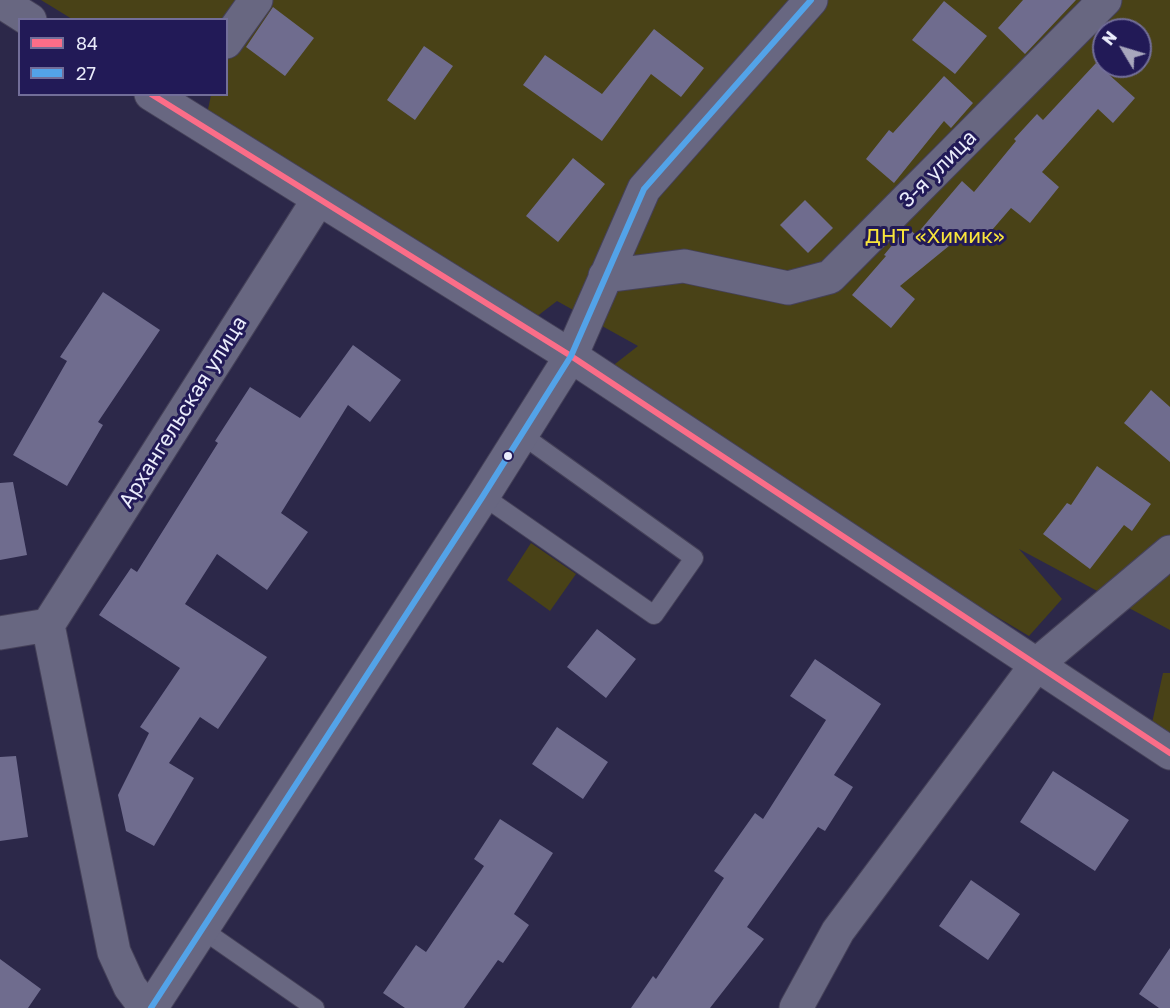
<!DOCTYPE html>
<meta charset="utf-8">
<style>
body{margin:0}
#map{position:relative;width:1170px;height:1008px;overflow:hidden;background:#2c2849;font-family:"Golos Text",sans-serif}
canvas{display:block}
.legend{position:absolute;left:18px;top:18px;width:210px;height:78px;box-sizing:border-box;background:#221a57;border:2px solid #726e99;margin:0;padding:8px 10px;list-style:none;font-size:18px;color:#eaecfb}
.legend li{display:flex;align-items:center;gap:12px;height:30px}
.legend b{width:30px;border:2px solid #726e99}
.north{position:absolute;left:1092px;top:18px;width:60px;height:60px;box-sizing:border-box;background:#221a57;border:2px solid #726e99;border-radius:50%;rotate:308deg;font-size:16px;font-weight:700;line-height:24px;text-align:center;color:#eaecfb}
.north::after{content:'';display:block;margin:auto;width:21px;height:27px;background:#a8a7bd;clip-path:polygon(50% 0,100% 100%,50% 72%,0 100%)}
</style>
<div id="map">
<canvas width="1170" height="1008"></canvas>
<ul class="legend">
<li><b style="height:8px;background:#fb6d88"></b>84</li>
<li><b style="height:8px;background:#53a3e8"></b>27</li>
</ul>
<div class="north">N</div>
</div>
<script>
const ctx = document.querySelector('canvas').getContext('2d');
ctx.lineJoin = 'round';
function fill(path, color) { ctx.fillStyle = color; ctx.fill(path, 'evenodd'); }
const poly = rows => new Path2D(rows.map(r => 'M' + r).join(''));
function strokePath(path, color, width, dash) { ctx.strokeStyle = color; ctx.lineWidth = width; ctx.lineCap = dash ? 'butt' : 'round'; ctx.setLineDash(dash || []); ctx.stroke(path); }
function label(font, color, halo, rows, align = 'center') {
  ctx.font = font + ' "Golos Text",sans-serif'; ctx.lineWidth = 6; ctx.setLineDash([]); ctx.textBaseline = 'middle'; ctx.strokeStyle = halo; ctx.fillStyle = color; for (const [text, x, y, turn = 0] of rows) {
    ctx.save(); ctx.translate(x, y); ctx.rotate((+turn || 0) * Math.PI / 180); ctx.textAlign = isNaN(turn) ? turn : align; if (halo) ctx.strokeText(text, 0, 0); ctx.fillText(text, 0, 0); ctx.restore();
  }
}
fill(poly([
 [41,0,1170,0,1170,630,1019,549,1062,599,1029,636,612,388,606,371,638,346,557,301,527,324,207,114,211,95,226,94,226,20,72,19],
 [1104,30,1140,30,1140,66,1104,66],
 [531,543,576,574,550,611,507,580],
 [1163,673,1170,673,1170,745,1150,732]
]), '#494217');
fill(poly([
 [1023,0,1076,0,1025,54,998,28],
 [944,1,987,36,955,74,912,40],
 [273,7,314,38,285,76,246,47],
 [654,29,704,68,681,97,651,74,602,141,523,85,545,55,602,94],
 [424,46,453,66,415,120,387,100],
 [1096,63,1135,98,1113,123,1098,109,1042,172,1059,187,1030,223,1011,208,980,244,966,232,900,286,915,299,891,328,852,295,886,256,884,255,907,227,916,235,962,181,974,192,1016,141,1014,139,1037,114,1043,120],
 [944,76,973,103,951,128,944,121,894,183,866,159,889,130,893,133],
 [573,158,605,184,558,242,526,216],
 [805,200,833,228,808,253,780,225],
 [103,292,160,330,98,422,103,425,67,486,13,455,67,361,60,357],
 [353,345,401,380,370,422,348,405,281,513,308,532,267,590,217,554,185,604,267,657,218,729,200,717,169,763,194,778,154,846,126,831,118,795,149,733,140,727,180,668,99,615,131,568,137,572,218,443,215,441,250,387,300,418],
 [1151,390,1170,407,1170,462,1124,423],
 [1097,466,1151,504,1132,531,1124,525,1090,569,1043,534,1067,503,1071,505],
 [13,482,27,555,0,560,0,483],
 [597,629,636,659,606,698,567,667],
 [815,659,881,704,834,775,853,787,825,831,818,827,747,927,764,939,710,1008,631,1008,653,976,656,979,724,878,714,871,755,813,763,819,826,720,790,696],
 [557,727,608,762,583,799,532,764],
 [16,756,28,837,0,841,0,757],
 [1053,771,1129,820,1095,871,1020,822],
 [500,819,553,853,514,914,529,925,503,963,498,960,464,1008,405,1008,383,993,416,945,426,952,484,866,474,859],
 [971,880,1020,914,988,960,939,926],
 [1170,948,1170,1008,1159,1008,1139,994],
 [0,959,41,989,28,1008,0,1008]
]), '#6f6c8e');
const service = poly([
 [483,496,654,615,694,558,522,435],
 [203,930,315,1008]
]);
const minor = poly([
 [0,1,30,20],
 [226,42,256,0],
 [151,94,571,356,1170,753],
 [605,276,684,266,788,288,830,277,1105,0],
 [48,625,114,952,130,987,146,1008],
 [0,633,48,625,318,200],
 [151,1008,483,496,571,356,644,189,811,0],
 [796,1008,838,931,1037,664,1170,552]
]);
strokePath(service, '#454159', 20);
strokePath(minor, '#454159', 35);
strokePath(service, '#686781', 18);
strokePath(minor, '#686781', 33);
strokePath(poly([
 [151,94,571,356,1170,753]
]), '#fb6d88', 6);
strokePath(poly([
 [151,1008,483,496,571,356,644,189,811,0]
]), '#53a3e8', 6);
for (const [x, y, r, color] of [
 [508,456,5,"#eaecfb"]
]) { const dot = new Path2D(); dot.arc(x, y, r, 0, 2 * Math.PI); ctx.fillStyle = color; ctx.fill(dot); strokePath(dot, '#221a57', 2); }
label('21px', '#eaecfb', '#221a57', [
 ["3-я улица",938,169,-45],
 ["Архангельская улица",183,412,-58]
]);
label('21px', '#f8e53c', '#221a57', [
 ["ДНТ «Химик»",935,236]
]);
</script>
